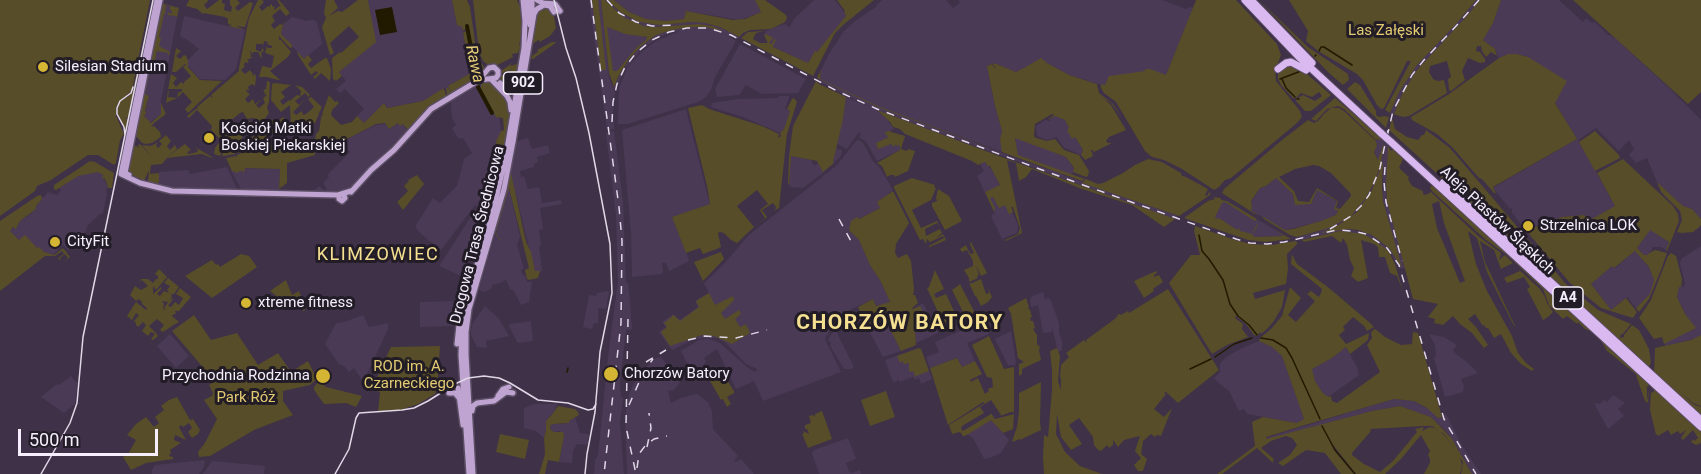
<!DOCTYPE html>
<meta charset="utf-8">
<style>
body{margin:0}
#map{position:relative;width:1701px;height:474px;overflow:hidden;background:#3f3148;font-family:Roboto,sans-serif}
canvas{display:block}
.scale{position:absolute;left:18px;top:429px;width:140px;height:27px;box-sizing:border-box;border:3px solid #f6eefd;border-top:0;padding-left:8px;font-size:18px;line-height:21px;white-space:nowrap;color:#f6eefd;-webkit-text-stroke:4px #221c26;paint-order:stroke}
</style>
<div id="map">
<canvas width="1701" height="474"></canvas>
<div class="scale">500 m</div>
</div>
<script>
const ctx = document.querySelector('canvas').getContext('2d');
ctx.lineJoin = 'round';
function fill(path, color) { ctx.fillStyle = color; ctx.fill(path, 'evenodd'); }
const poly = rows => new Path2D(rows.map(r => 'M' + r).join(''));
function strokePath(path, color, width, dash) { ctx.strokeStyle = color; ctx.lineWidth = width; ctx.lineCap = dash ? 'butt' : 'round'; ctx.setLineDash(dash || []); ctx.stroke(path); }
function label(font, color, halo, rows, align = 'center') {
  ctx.font = font + ' Roboto,sans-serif'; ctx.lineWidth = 6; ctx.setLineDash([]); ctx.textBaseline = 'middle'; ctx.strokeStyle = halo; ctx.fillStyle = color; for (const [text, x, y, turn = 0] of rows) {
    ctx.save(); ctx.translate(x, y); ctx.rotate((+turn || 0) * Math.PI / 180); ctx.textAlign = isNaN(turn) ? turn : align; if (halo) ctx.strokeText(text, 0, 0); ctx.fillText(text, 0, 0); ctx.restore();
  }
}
fill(poly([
 [368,0,452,0,457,25,462,27,471,73,448,86,455,97,480,82,482,92,499,117,501,131,496,141,503,150,490,207,485,213,475,205,441,250,421,234,415,227,433,198,440,203,457,186,464,159,472,153,464,139,458,138,452,128,456,125,452,118,451,101,454,98,448,88,442,89,423,101,387,108,385,103,364,123,357,116,364,109,345,89,340,93,336,89,346,81,339,72,375,42],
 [589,0,601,0,602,6,609,78,615,92,613,111,614,129,607,130],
 [605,0,608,0,620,12,630,18,659,25,693,22,705,23,720,27,739,37,738,39,728,36,736,41,715,77,711,90,706,97,698,102,628,124,618,124,619,88,628,66,644,50,656,41,680,31,668,33,658,38,642,49,624,70,616,90,614,87,622,70,640,46,656,35,677,28,699,26,719,29,712,26,698,24,655,27,644,26,623,17],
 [614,0,755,0,761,12,740,20,686,11,684,19,665,21,646,19,629,12],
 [814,0,835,0,847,16,817,52,815,52,808,63,807,63,773,47,768,43,764,35,766,31,784,24,790,27,794,19],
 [882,0,946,0,953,8,960,3,958,0,1162,0,1186,9,1190,7,1193,8,1166,75,1145,71,1105,86,1069,75,1047,63,1016,72,994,63,987,66,995,106,1002,131,1000,139,1003,152,887,110,1008,155,1008,158,876,110,885,117,894,129,889,132,905,136,900,150,877,161,866,142,859,137,861,134,859,132,847,149,837,144,837,149,842,150,841,156,824,172,803,188,790,187,789,182,791,156,811,160,814,166,818,163,815,159,843,119,846,97,869,107,816,80,817,78,820,79,821,70,829,54,844,31,855,21,877,6,876,5],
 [1476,0,1480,0,1466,17,1417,70,1403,92,1394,114,1390,113,1399,92,1417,65,1464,15],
 [1501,0,1559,0,1583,22,1586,18,1592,23,1595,22,1608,35,1610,35,1616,39,1668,87,1701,120,1701,219,1692,209,1683,206,1657,182,1647,158,1636,163,1629,155,1634,149,1629,140,1619,151,1596,128,1578,140,1615,206,1590,220,1584,215,1562,217,1532,228,1529,234,1512,213,1512,208,1510,209,1493,188,1577,139,1528,57,1517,54,1508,54,1499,58,1495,49,1483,40,1493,23],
 [163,4,179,8,161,101,159,102,161,102,161,114,150,123,144,116,146,114,145,109,148,107,146,106,149,96,145,95,150,68,153,68,157,51,154,50],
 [184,16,245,30,236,69,225,80,200,79,188,66,188,60,199,49,186,39,180,36],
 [292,17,306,21,312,20,316,21,318,26,322,44,304,59,281,34,283,25],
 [607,27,625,34,647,37,646,40,637,47,617,71,613,71,607,31],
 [740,44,806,79,798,93,762,94,746,85,739,95,717,97,715,89],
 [779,96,789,96,789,98,785,108,790,111,784,129,780,133,743,117,711,107,712,103,719,102,737,99,777,98],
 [686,109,710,205,672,217,689,260,687,262,669,271,666,263,662,263,663,272,661,274,632,277,631,233,622,130],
 [1055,116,1065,120,1069,128,1073,138,1075,137,1083,150,1081,155,1063,147,1057,137,1047,140,1037,136,1036,126,1045,120,1049,121],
 [399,123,403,124,408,131,396,146,391,148,350,190,344,192,312,193,319,186,325,191,327,189,323,183,329,177,327,175,350,152,342,144,347,139,376,125,385,124,389,129],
 [614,131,623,201,626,283,628,283,630,301,632,329,626,330,620,382,621,397,623,398,620,422,624,474,594,474,595,460,598,455,608,357,618,281,616,216,606,133],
 [1015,137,1066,157,1074,169,1072,175,1064,172,1063,175,1178,216,1173,220,1011,159,1010,156,1047,169,1048,166,1017,155],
 [1379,137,1388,146,1386,195,1405,268,1400,269,1391,254,1371,238,1333,233,1302,240,1297,237,1320,231,1358,208,1372,188,1381,163,1384,142,1379,161,1374,151,1377,146,1376,141],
 [1383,165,1383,201,1400,263,1389,248,1372,235,1348,229,1330,230,1351,217,1366,201,1372,190],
 [528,138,532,149,548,145,550,153,537,157,538,162,534,164,534,167,520,171,521,177,524,176,528,189,539,187,542,203,561,200,562,204,540,208,543,229,539,230,541,245,539,247,542,271,535,271,510,171,517,139,518,141],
 [859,140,863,143,873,161,880,168,893,190,878,202,880,208,858,219,849,230,859,240,870,265,881,282,890,302,876,306,873,299,837,316,825,339,841,372,763,401,754,381,736,389,717,349,704,358,706,361,702,368,704,372,696,377,688,370,691,367,687,363,681,351,699,340,709,339,720,343,747,367,755,372,757,369,746,364,725,342,717,338,694,339,672,350,659,332,666,327,662,322,673,314,680,320,698,307,695,301,709,293,704,283,723,265,749,235,837,165,856,141],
 [985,162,993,171,1018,225,1017,233,1002,239,991,216,995,213,977,176,984,171,980,164],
 [227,167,237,189,235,191,177,189,156,184,159,182,159,172,188,170,190,174],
 [233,168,280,169,279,192,241,189,231,171],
 [99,172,102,174,108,188,106,190,107,194,103,213,100,214,87,226,86,231,68,250,63,245,53,255,43,254,19,240,10,231,14,227,17,228,20,221,32,213,42,197,44,197,48,192,57,195,61,190,59,188,73,178,83,174],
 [1276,178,1293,194,1295,204,1311,204,1317,189,1337,202,1334,209,1338,211,1336,215,1321,221,1285,230,1250,210,1252,207,1251,202,1260,188,1266,186],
 [508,183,520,237,517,245,524,269,521,270,523,276,525,275,527,282,532,282,529,302,521,305,514,291,510,289,506,280,503,281,503,282,492,285,492,288,485,292,479,290,496,233,508,187],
 [1222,200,1274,229,1285,236,1255,237,1211,224],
 [472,215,483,223,478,234,480,238,480,241,477,247,478,248,459,275,439,266],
 [1650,229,1669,242,1666,250,1661,247,1652,247,1652,250,1649,252,1649,255,1644,255,1637,248],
 [1701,246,1701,335,1697,338,1665,346,1665,343,1670,340,1695,328,1685,314,1677,297,1679,286,1684,287,1685,283,1680,264,1681,259],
 [1635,251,1649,267,1654,280,1651,294,1636,308,1627,297,1611,310,1591,284,1612,266,1615,268],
 [608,291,609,292,606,309,598,308,598,323,594,323,592,329,583,327,589,295,596,296,597,293],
 [1043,292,1045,299,1049,298,1051,301,1059,323,1059,333,1062,341,1062,350,1058,352,1052,327,1052,332,1043,333,1038,305,1031,307,1030,300,1032,296],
 [453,301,460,306,454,326,420,327,420,302],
 [923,303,938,333,916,343,913,309],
 [485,306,499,319,509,336,486,341,487,348,477,347,471,335,471,330,473,323],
 [363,315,369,327,388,323,388,329,368,372,362,380,354,368,349,372,344,366,339,364,325,344,336,323,344,322],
 [891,315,894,324,889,326,901,351,883,357,866,325],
 [531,321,533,341,519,343,517,342,509,326,510,324],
 [983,321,989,334,967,343,975,361,962,367,957,358,930,368,926,357,939,352,935,342],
 [836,331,854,367,851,369,844,369,830,346,831,343,828,340,832,333],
 [1011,331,1016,363,1015,365,1008,365,995,339],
 [1429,334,1444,337,1457,345,1453,350,1455,353,1468,363,1478,373,1461,379,1464,386,1463,392,1445,397,1434,358,1436,356,1435,345],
 [169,335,171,335,189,356,176,368,157,346],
 [1259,341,1273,347,1282,356,1304,419,1297,423,1247,414,1244,409,1239,411,1229,391,1220,384,1214,378,1220,372,1220,364,1226,357,1242,348],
 [1346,347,1357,367,1359,375,1328,397,1322,392,1315,381,1311,369,1332,358],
 [919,348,921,349,932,379,921,384,919,378,915,380,913,377,899,382,898,378,897,381,893,382,885,360],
 [661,357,680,382,674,390,668,391,671,403,681,398,697,394,708,402,712,411,713,429,738,456,734,461,736,462,741,459,754,474,627,474,625,418,629,394,639,373,656,358],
 [71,376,76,382,78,382,75,404,64,413,41,397,57,384,59,385],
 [1613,395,1625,403,1618,409,1624,416,1608,429,1594,403,1600,404,1604,400,1607,402],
 [1394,399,1414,401,1442,417,1446,414,1462,446,1481,474,1472,474,1452,439,1444,429,1431,417,1400,406,1372,411,1266,440,1265,438],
 [534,404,558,404,553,413,546,420,546,430,544,438,536,431,524,428,524,408],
 [575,417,580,433,589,434,587,445,577,444,573,451,572,463,559,462,564,435,560,431,554,432,551,430,550,426,553,424,566,424],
 [991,419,1009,440,1001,453,992,457,984,459,973,438,967,434],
 [848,438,856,459,846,463,850,473,860,470,861,474,819,474,812,453,814,450],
 [205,460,204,467,199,474,152,474,152,470,155,465],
 [212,461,265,466,264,474,203,474]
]), '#4b3a56');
fill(poly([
 [0,0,150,0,132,90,122,100,129,96,133,90,153,0,128,117,125,119,128,119,125,130,117,113,119,102,116,108,116,116,124,134,120,140,116,163,114,165,98,155,88,155,51,180,37,186,35,191,0,216],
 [189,0,208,0,208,1,204,5,207,9,219,0,222,0,222,3,225,4,224,10,231,12,232,7,230,5,230,0,237,0,240,3,235,8,238,11,250,2,253,3,245,27,236,26,245,30,228,26,232,25,228,24,228,19,225,17,204,13,203,14,197,9,186,6],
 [258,0,262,0,264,2,259,7,262,11,268,6,270,7,270,5,272,4,272,6,275,7,274,8,275,10,279,6,281,7,277,0,279,0,290,13,286,16,280,9,272,16,275,21,271,25,274,29,280,24,282,25,288,20,283,25,281,34,293,46,290,48,279,36,279,40,281,40,291,52,288,57,270,71,280,80,278,80,267,77,259,77,262,66,271,68,272,66,274,56,265,53,267,46,268,48,272,48,272,46,267,44,268,42,264,41,263,46,262,44,256,44,256,50,261,52,262,49,260,48,264,49,263,52,261,53,262,56,261,58,258,52,253,52,253,55,250,50,251,56,250,57,253,57,247,60,249,62,247,63,245,62,244,65,245,66,241,70,245,74,250,70,253,74,252,76,255,74,256,77,255,86,252,84,248,87,249,91,246,89,247,92,250,94,245,99,248,103,253,99,255,104,262,99,256,105,259,108,265,103,263,98,267,95,264,94,265,93,263,90,266,89,267,81,270,82,269,101,267,108,269,113,264,120,267,124,272,119,275,123,283,117,290,126,270,135,260,121,254,118,247,119,243,112,240,113,233,119,231,119,235,124,230,128,233,132,239,128,242,132,244,130,242,127,248,122,252,121,241,134,242,135,242,144,245,144,253,136,254,129,258,122,261,125,268,137,237,153,236,152,235,154,224,156,222,156,223,154,221,153,220,156,214,154,215,148,221,140,211,130,212,126,197,110,189,118,187,116,196,109,198,109,197,107,210,96,213,98,211,95,239,71,239,68,249,18],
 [326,0,334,0,338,8,329,16,338,11,342,12,358,0,368,0,376,42,339,72,342,76,336,81,333,79,332,58,340,52,341,53,359,37,349,26,330,43,334,53,330,55,322,27,326,18,324,13],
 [452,0,467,0,470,7,477,55,485,69,478,78,467,27,463,31,462,27,457,25],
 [473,0,517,0,521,9,523,27,519,46,521,45,521,51,516,78,508,86,500,79,501,76,513,69,500,74,499,79,501,71,512,63,510,66,517,64,520,47,518,53,512,54,513,57,496,66,490,66,483,61,479,52],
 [592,0,598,0,606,70,601,70],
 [601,0,605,0,623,17,644,26,655,27,698,24,712,26,724,31,705,27,689,27,672,30,656,35,641,46,629,59,619,75,614,87,609,73],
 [607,27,625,34,647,37,646,40,637,47,617,71,613,71],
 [608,0,614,0,629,12,646,19,665,21,684,19,686,11,733,20,745,19,761,12,755,0,765,0,786,15,787,18,785,22,771,29,750,30,743,33,739,37,720,27,705,23,693,22,659,25,639,22,620,12],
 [837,0,874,0,843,25,835,33,813,76,741,38,748,32,764,31,756,33,753,39,760,43,768,43,764,35,766,34,773,38,769,43,772,44,774,39,776,40,773,46,773,47,808,63,815,51,817,52,846,16,844,12,845,11],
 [1196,0,1236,0,1277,44,1281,55,1275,71,1276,81,1300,111,1302,117,1297,123,1231,178,1225,180,1219,187,1214,190,1182,169,1164,160,1152,157,1145,151,1116,102,1104,93,1101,88,1101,84,1105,85,1109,76,1145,71,1145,69,1150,69,1166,75],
 [1259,0,1308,47,1348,74,1349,80,1343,85,1329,73],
 [1289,0,1476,0,1456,24,1417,65,1399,92,1390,113,1385,110,1411,61,1407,61,1384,108,1381,109,1377,105,1363,80,1357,74,1318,51,1306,41,1308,31],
 [1480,0,1501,0,1493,23,1483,40,1495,49,1497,56,1491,52,1486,57,1482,51,1481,46,1477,46,1476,51,1480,52,1485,59,1485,62,1480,63,1468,58,1462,71,1465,80,1451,91,1449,90,1448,79,1451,77,1447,61,1430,66,1429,72,1433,79,1438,81,1444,80,1447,93,1409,116,1404,117,1396,115,1394,114,1403,92,1417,70,1466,17],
 [1573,0,1701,0,1701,92,1688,104],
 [161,3,179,8,177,17,175,16,168,15,168,12,171,14,172,12,170,9,170,6,166,5,165,14,164,14,159,37,161,38,159,46,170,52,169,56,168,53,157,51,153,69,150,69,145,94,149,96,146,105,147,106,145,109,146,114,144,116,151,123,161,114,161,103,166,114,154,123,151,127,154,126,160,132,161,137,152,143,146,144,142,143,135,135,133,146,137,146,139,149,138,145,140,144,152,157,142,145,151,146,158,142,156,145,158,148,162,144,159,141,166,135,171,141,167,146,170,150,175,145,177,149,164,159,185,144,192,151,190,150,187,153,189,154,197,152,198,150,195,147,212,157,212,158,202,154,167,158,162,164,151,165,150,174,159,173,159,182,156,184,148,182,149,170,144,181,129,173,128,170],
 [545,6,553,11,556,28,550,36,538,43,540,41,538,40,533,44,531,58,533,55,538,52,537,50,552,42,557,42,533,59,530,58,530,55,535,14],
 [466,31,476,79,449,95,447,95,409,131,403,124,400,126,398,123,389,129,385,123,376,124,347,139,342,144,315,151,315,155,287,163,287,183,279,189,280,169,245,168,244,174,243,171,239,171,238,173,232,171,226,158,236,156,237,157,237,155,258,145,281,145,288,140,293,145,314,139,314,146,316,134,319,131,321,118,322,115,324,115,322,114,329,95,335,102,337,101,339,103,332,110,331,115,341,125,352,122,357,116,364,123,384,103,387,108,423,101,442,89,444,89,446,95,447,95,446,88,448,88,452,94,448,86,471,73,463,33],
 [176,48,181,51,176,56,180,59,184,55,186,56,188,60,188,67,200,80,222,81,188,113,185,109,192,102,183,92,177,98,166,103,168,91,169,91,168,97,177,98,178,93,182,91,182,89,168,89,171,74,177,78,173,83,176,87,181,82,184,84,184,82,191,76,183,67,186,65,185,64,176,72,172,72],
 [298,52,304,59,308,55,312,60,308,64,311,68,325,58,327,58,331,69,330,81,321,73,315,79,313,77,318,73,316,71,311,75,297,53],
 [1508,54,1517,54,1528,57,1567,81,1555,103,1577,139,1493,187,1496,193,1494,193,1482,179,1479,178,1452,147,1437,134,1412,120,1411,117,1449,94,1499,58],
 [1041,58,1047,63,1069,75,1097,84,1099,93,1113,104,1123,119,1111,103,1103,98,1111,105,1126,130,1109,137,1106,141,1108,143,1113,143,1113,144,1112,143,1094,152,1095,156,1093,150,1091,150,1093,156,1085,160,1086,161,1081,155,1083,150,1075,137,1072,139,1067,130,1069,128,1065,120,1055,116,1049,120,1049,119,1054,115,1052,114,1035,124,1034,136,1036,138,1047,141,1055,139,1064,150,1079,155,1089,171,1088,176,1086,177,1073,172,1074,168,1066,157,1015,138,1018,155,1085,179,1082,181,880,108,817,78,821,70,820,79,880,107,1002,152,1000,139,1002,131,995,106,987,66,992,64,996,70,994,66,997,67,993,65,994,63,1016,72,1024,68],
 [1286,64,1299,67,1331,95,1311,111,1305,111,1296,101,1296,99,1303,95,1315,101,1322,96,1319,92,1312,97,1301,93,1296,98,1293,98,1281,85,1278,79,1278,72],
 [487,79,504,93,511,109,504,150,502,152,497,150,496,141,501,131,504,130,503,118,496,117,481,89,481,82],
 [816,81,819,84,846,97,843,119,833,162,834,163,823,172,817,161,791,156,789,185,788,183,789,156,793,126],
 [1355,82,1360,85,1376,111,1376,115,1379,117,1384,116,1389,117,1386,128,1347,89],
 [274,83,291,85,281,92,285,97,280,101,283,105,289,100,291,101,291,100,297,95,300,96,301,91,295,85,302,87,310,95,307,98,308,96,305,93,295,101,299,105,306,99,293,112,296,115,302,111,303,115,306,114,314,107,308,99,311,97,322,107,319,113,318,111,319,114,315,123,309,126,301,127,291,126,290,105,281,112,271,100,272,84],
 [794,98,797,102,787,134,779,208,772,212,775,210,776,207,773,203,762,210,767,217,757,225,765,218,760,210,768,204,757,190,737,206,754,227,737,243,731,240,724,233,720,232,718,233,721,247,719,248,703,254,700,248,686,253,672,217,710,204,707,186,688,108,702,105,709,109,762,126,779,134,778,138,781,136,780,133,784,129,790,111,787,109,792,99],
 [1335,98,1371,129,1381,138,1381,140,1378,139,1376,140,1344,109,1338,106,1327,109,1316,121,1311,119],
 [1331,108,1339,108,1344,111,1376,141,1377,146,1374,152,1378,160,1384,142,1381,163,1374,183,1365,199,1351,216,1329,228,1297,237,1290,235,1264,219,1262,216,1285,230,1293,229,1321,221,1336,215,1338,211,1334,209,1337,201,1317,190,1311,204,1295,205,1293,194,1276,178,1266,186,1260,188,1251,201,1252,207,1251,210,1258,215,1255,214,1222,193,1224,189,1282,140,1308,120,1314,123,1318,121,1324,114],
 [1313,165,1319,166,1331,173,1351,194,1351,196,1340,209,1336,208,1338,201,1317,188,1309,202,1298,201,1294,191,1279,177,1295,169],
 [877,110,1007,159,1175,219,1164,227,1132,205,1082,189,1032,169,1026,177,1019,181,1016,163,1007,160,1022,233,1006,241,1005,240,1018,234,1020,228,1013,207,1011,207,1013,212,1009,214,1005,205,999,208,993,197,990,198,995,208,994,212,985,192,1000,185,990,166,988,166,985,162,978,165,972,161,905,134,900,129,893,127,890,122],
 [1392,118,1395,129,1407,137,1418,140,1422,135,1424,135,1426,130,1450,148,1566,284,1598,310,1631,324,1623,334,1621,334,1620,338,1624,337,1624,335,1632,325,1639,330,1649,349,1651,363,1649,367,1389,130],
 [888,131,905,136,901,149,907,151,908,149,915,151,908,171,895,177,894,175,890,175,887,177,882,166,877,163,900,150,900,147,899,145,897,146,896,144,894,147,891,144,878,149,876,143,887,138,888,139,887,135,884,133],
 [1595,131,1619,155,1620,158,1595,171,1579,142],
 [1388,146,1391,151,1393,149,1403,159,1399,168,1409,177,1408,179,1412,186,1423,191,1423,194,1426,195,1431,192,1478,236,1501,253,1499,260,1505,255,1513,263,1501,269,1494,250,1480,241,1485,262,1515,326,1514,326,1487,272,1477,238,1468,231,1476,264,1487,291,1512,336,1518,353,1526,363,1534,369,1532,371,1521,364,1511,353,1501,334,1494,338,1488,328,1486,328,1484,325,1483,326,1475,314,1468,319,1476,327,1488,345,1484,348,1472,333,1460,324,1453,316,1443,325,1434,323,1435,319,1428,317,1438,304,1413,299,1387,201,1386,184],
 [1439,201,1444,223,1465,281,1460,283,1437,228,1432,204],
 [1148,159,1162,162,1181,173,1182,176,1186,177,1208,189,1205,195,1207,196,1210,191,1210,195,1179,216,1082,183,1086,179,1098,184,1103,183,1123,173,1135,165],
 [1623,159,1673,206,1678,214,1679,221,1667,251,1666,250,1669,242,1650,230,1637,248,1644,255,1648,255,1649,253,1655,250,1667,253,1661,270,1649,299,1639,312,1636,308,1650,294,1654,280,1649,267,1635,251,1614,268,1612,266,1591,284,1611,310,1626,298,1637,312,1633,318,1601,308,1570,283,1529,234,1532,228,1562,217,1584,215,1590,220,1615,206,1597,173],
 [90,161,95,162,114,173,112,188,108,188,106,181,104,178,102,179,103,175,98,172,78,176,56,190,54,189,54,185],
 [1383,162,1382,187,1383,201,1402,268,1389,248,1372,235,1358,230,1348,229,1321,233,1337,226,1357,212,1372,190],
 [511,173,526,242,531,252,535,271,540,271,538,278,529,280,527,279,525,270,529,268,509,188,496,232,498,237,502,240,499,239,495,233],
 [417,175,424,184,403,210,397,202,408,191,404,186,409,181,408,180],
 [912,178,935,185,934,187,936,188,931,200,912,210,921,228,937,221,940,227,937,223,925,229,926,236,940,229,942,233,936,238,943,234,946,240,930,247,930,249,929,246,944,238,943,236,930,242,927,239,926,244,923,239,920,240,894,188,894,186],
 [1657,182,1683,206,1692,209,1701,219,1701,225,1698,228,1693,232,1682,233,1677,232,1682,220,1680,211,1661,192],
 [1432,185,1649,382,1648,387,1646,386,1647,388,1647,401,1649,389,1648,403,1645,401,1636,375,1637,375,1607,351,1600,339,1590,331,1585,329,1578,322,1577,324,1567,316,1563,319,1549,305,1543,289,1507,255,1486,240,1432,191,1430,188],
 [938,189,949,196,962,221,945,230,932,206,932,203,937,201,936,198],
 [893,191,909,223,896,244,895,253,898,258,907,254,911,261,914,289,913,295,915,295,918,303,912,308,913,309,920,306,925,317,919,320,914,312,916,345,901,351,888,325,893,323,891,315,866,325,858,307,873,299,876,306,890,302,881,282,870,265,859,240,849,230,851,221,857,217,859,219,880,208,877,202],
 [41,195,42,199,36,206,36,209,20,221,16,229,13,227,10,231,19,240,25,235,37,248,39,247,44,252,54,255,63,248,70,257,63,263,68,258,65,254,60,258,61,261,58,258,64,254,62,251,55,256,61,264,55,256,45,256,0,291,0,221,37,196],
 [1213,197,1221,198,1221,200,1227,201,1257,219,1255,221,1225,202,1222,203,1215,217,1216,219,1218,218,1222,220,1237,230,1239,228,1240,231,1252,234,1257,224,1258,225,1252,235,1255,237,1284,236,1274,229,1291,239,1266,242,1248,240,1184,218,1208,201,1215,199],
 [1195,226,1235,240,1251,244,1272,245,1295,241,1298,243,1287,254,1288,269,1286,284,1253,293,1255,299,1285,290,1282,307,1274,321,1267,329,1261,334,1260,332,1257,336,1254,335,1246,324,1236,316,1235,318,1243,324,1242,329,1248,337,1227,345,1212,354,1169,283,1191,255,1200,255,1194,231],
 [1340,231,1363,234,1371,238,1385,248,1389,252,1395,264,1403,292,1397,276,1390,273,1385,257,1379,257,1378,247,1374,244,1361,240,1368,278,1358,282,1351,276,1354,268,1350,260,1347,245,1343,238,1341,243,1332,236,1304,242,1302,240],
 [971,242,987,273,981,276,976,266,979,275,977,276,978,278,969,282,970,284,981,279,986,294,989,293,988,288,992,297,988,302,981,306,976,296,975,296,969,283,969,278,964,270,973,266,973,261,967,250,962,252,960,249,966,245,969,252,971,254,974,253,970,244],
 [721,252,724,259,703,281,694,262],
 [1671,253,1676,256,1682,279,1681,287,1679,287,1677,297,1685,314,1696,328,1664,344,1662,337,1654,339,1639,318,1651,300,1668,256],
 [241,254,249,256,257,267,212,298,185,276,212,260,216,265,218,264,220,267],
 [1292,254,1297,264,1329,288,1369,322,1374,327,1367,331,1364,326,1353,317,1343,327,1345,330,1339,335,1346,344,1369,333,1368,340,1350,354,1346,347,1332,358,1312,369,1315,381,1322,392,1328,397,1331,396,1332,401,1337,403,1380,372,1367,345,1372,338,1371,333,1373,330,1375,329,1385,337,1401,345,1412,344,1413,332,1418,333,1442,417,1438,418,1427,408,1414,401,1394,399,1305,425,1266,437,1266,439,1372,411,1400,406,1431,417,1441,427,1452,439,1472,474,1461,474,1463,462,1460,458,1462,465,1460,474,1424,474,1430,463,1430,459,1428,455,1430,451,1421,435,1401,459,1385,474,1356,474,1330,441,1334,450,1354,474,1341,474,1325,453,1306,450,1283,466,1278,463,1290,455,1297,445,1292,438,1286,436,1271,441,1261,448,1274,459,1273,461,1273,463,1257,448,1222,474,1217,474,1255,446,1252,422,1263,417,1297,423,1304,419,1282,356,1272,347,1259,341,1260,338,1271,329,1282,316,1290,287,1301,298,1288,315,1296,322,1315,301,1307,294,1311,291,1319,297,1321,293,1322,289,1291,264],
 [1424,426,1432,426,1445,435,1457,453,1446,437,1437,429,1430,427,1422,431,1424,427,1415,429,1417,432,1412,438,1393,461,1380,472,1364,464,1352,455,1352,453,1371,431,1370,429],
 [1516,267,1540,289,1545,297,1547,303,1553,312,1548,317,1543,320,1527,289,1530,287,1524,277,1507,283,1504,278,1520,271],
 [159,269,167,277,157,289,155,289,154,286,153,288,153,294,161,287,162,288,157,294,160,296,164,291,169,293,167,290,170,286,164,283,168,278,179,287,174,294,171,294,172,296,168,302,162,301,164,304,163,309,166,310,164,308,171,298,173,299,168,306,171,307,175,302,179,305,183,298,176,294,180,288,191,297,179,311,175,311,176,314,174,314,172,316,179,322,172,326,163,332,160,330,164,325,157,319,149,326,156,333,158,336,153,340,151,339,155,334,151,332,148,336,142,331,146,325,143,322,138,327,136,325,136,323,134,321,139,315,136,313,132,320,127,316,136,302,146,310,147,308,142,304,142,302,139,299,136,301,130,295,135,286,141,290,148,286,142,280,140,283,141,279,148,279,153,283,156,279,158,279,158,276,155,274],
 [935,270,944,289,934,294,936,298,946,294,954,311,957,315,952,319,949,313,944,316,947,322,939,324,942,321,927,288,929,287],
 [1156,271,1157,273,1154,275,1154,277,1159,275,1163,282,1153,289,1154,291,1144,298,1134,281],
 [286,280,292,295,299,291,302,299,304,301,307,301,304,312,297,300,296,302,280,299,270,291],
 [960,284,976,315,967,320,952,290],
 [1168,289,1219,370,1178,403,1166,392,1164,393,1166,394,1154,409,1164,417,1172,408,1161,436,1157,435,1155,437,1151,434,1143,441,1141,454,1147,459,1143,471,1138,471,1134,465,1141,458,1135,451,1140,436,1124,440,1118,447,1113,440,1113,445,1109,448,1107,445,1101,451,1098,450,1094,445,1093,437,1079,418,1069,425,1082,444,1071,450,1061,437,1057,414,1056,434,1065,452,1080,466,1102,474,1044,474,1043,458,1044,435,1048,437,1052,390,1052,370,1050,351,1057,348,1060,356,1058,381,1061,390,1061,380,1060,377,1061,365,1069,357,1066,353,1084,340,1087,343,1086,340,1116,318,1116,317,1118,317,1117,315,1120,314,1121,315,1128,311,1129,313],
 [709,293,715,305,733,296,734,300,721,313,725,319,739,310,741,314,735,319,740,327,746,324,750,333,732,344,714,336,702,335,670,346,661,332,667,327,664,323,674,315,680,321,699,307,696,301],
 [1026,298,1029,307,1028,308,1030,310,1032,317,1030,318,1031,321,1033,321,1035,328,1033,329,1037,335,1037,344,1040,347,1039,350,1041,360,1022,369,1022,374,1019,376,1019,364,1024,362,1018,358,1011,314,1008,308],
 [194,315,211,340,237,333,258,365,278,353,291,372,308,361,317,379,310,385,283,391,283,401,293,415,254,430,210,456,199,457,198,452,205,443,217,419,204,400,212,396,213,393,209,385,212,383,206,371,172,331],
 [1701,335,1701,406,1693,403,1679,391,1693,404,1701,407,1701,416,1654,373,1655,348,1691,340],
 [989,336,1004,369,1014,367,1014,412,1011,412,1000,416,1001,415,991,400,980,407,984,413,962,426,961,429,963,431,991,414,991,413,995,419,1014,414,1013,429,1003,433,991,420,965,436,963,436,960,432,952,434,949,425,985,403,983,402,948,425,930,368,957,358,962,367,975,361,982,374,970,380,971,382,978,378,985,394,989,391,988,389,993,387,992,378,987,377,972,345],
 [440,346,437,390,435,394,418,404,400,410,378,411,380,392,373,390,380,370,391,347],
 [919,348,921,349,929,371,913,377,915,375,913,371,910,372,909,371,909,363,904,364,902,361,900,363,897,356],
 [720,376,725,377,734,391,734,393,727,397,731,404,727,407,723,399,721,400,710,381],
 [319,381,326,387,362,396,356,407,346,403,324,404,314,390,314,387],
 [1041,382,1040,421,1041,430,1022,439,1022,440,1020,439,1012,442,1017,427,1019,411,1019,393],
 [1653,386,1701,429,1701,443,1696,445,1691,442,1693,439,1694,441,1698,438,1693,430,1683,440,1681,438,1686,430,1680,434,1678,431,1671,435,1668,430,1658,436,1657,434,1656,435,1650,410,1651,392,1652,393,1654,391],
 [886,391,895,417,870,426,861,400],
 [177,397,190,420,193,419,200,430,198,434,192,438,188,432,192,428,189,423,183,427,181,425,179,427,186,440,175,435,174,440,181,443,170,450,171,452,169,456,173,457,173,459,146,463,131,470,123,457,128,454,136,440,127,435,136,424,146,417,154,427,159,423,155,417,164,410,161,406,169,400],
 [558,406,575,409,578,412,579,415,569,421,569,423,553,424,550,426,551,430,554,432,563,432,564,436,559,462,548,460,545,474,539,474,545,454,544,438,546,430,546,421,553,413],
 [822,411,832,439,808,448,802,434,804,434,803,431,809,434,807,429,805,429,805,425,811,423,809,416,813,415,815,417,815,414],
 [500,434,529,440,525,459,496,452]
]), '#574d28');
fill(poly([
 [392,7,397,32,380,35,375,10]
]), '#221a00');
strokePath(poly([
 [1319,51,1321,47,1324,47,1352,65],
 [1315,56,1316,55],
 [1280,79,1301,71],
 [1282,79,1286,88,1295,97],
 [478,89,478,87],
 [1297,99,1299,99],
 [1199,235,1202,251,1209,259,1223,280,1230,304,1238,316,1249,325,1257,335],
 [1261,338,1273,340,1286,348,1292,358,1320,419],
 [1215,357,1234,344,1252,338],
 [1190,369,1211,359],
 [567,372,568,368],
 [1322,426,1335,450,1355,474]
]), '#221a00', 1.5);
strokePath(poly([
 [467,26,478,87,492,113]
]), '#221a00', 4);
const major = poly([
 [157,0,121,174,140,183,172,191,338,195,351,191],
 [527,0,530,25],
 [537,0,543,3,555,4,560,11],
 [532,15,532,0],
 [491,79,507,96,510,102,511,110],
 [500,83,504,86,510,86,515,83,517,77],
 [129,175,125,173,160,0],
 [351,192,371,170,394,150,431,109,479,80,496,78,498,75,498,71,494,67,489,68,479,80],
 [339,195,339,199,342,201,345,198,344,195],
 [457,344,459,325],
 [458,388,463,425],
 [449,393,455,393,459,398],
 [498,396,503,389,509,387],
 [472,411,473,406,477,403,494,401,506,392,513,393],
 [469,474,461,355,462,327,467,298,493,212,506,155,524,48,525,21,523,0],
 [473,474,466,355,466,332,469,309,504,189,513,142,534,14,537,9,544,5,550,6,554,12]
]);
const highway = poly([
 [1245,0,1300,58,1382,134],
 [1251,0,1312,63],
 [1278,69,1286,63,1291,62,1306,70],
 [1391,142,1701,427],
 [1443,183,1701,420]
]);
strokePath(major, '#5c4f65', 8);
strokePath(highway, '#5c4f65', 9);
strokePath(major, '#bfa4d2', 5);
strokePath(highway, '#d9b9f0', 7);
strokePath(poly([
 [554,0,566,48,576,78,589,133,610,244,612,293,600,352,595,412,587,454,585,474],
 [125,135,124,127,117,114,117,108,120,101,131,93,133,87],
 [41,474,70,423,77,403,83,337,153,0],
 [335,474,349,449,356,418,359,413,402,410,414,408,428,401,455,384,468,378,484,376,499,378,510,383,538,400,568,403,588,410,593,409,596,404]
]), '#e0d7e7', 1.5);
strokePath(poly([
 [591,0,619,207,622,241,621,323,604,474],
 [607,0,619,13,636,22,652,26,676,25],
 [612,122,613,102,617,84,625,67,636,53,652,40,669,32,687,28,708,28,731,35,837,91,877,109,1083,185,1236,239,1250,243,1267,244,1284,242,1337,230,1352,231,1366,234,1387,248,1399,265,1444,419,1476,474],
 [1387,137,1393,111,1412,75,1424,60,1458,24,1479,0],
 [1385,167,1384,182,1386,202,1402,261],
 [839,219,852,243],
 [1330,229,1351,216,1361,206,1369,195,1380,168,1388,130],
 [628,319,626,427,636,474],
 [688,340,705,336,736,338,767,330],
 [646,362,666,350],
 [629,405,644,371,653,359],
 [647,447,651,428,649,413],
 [637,468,639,454,645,446,654,439,667,436]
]), '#e0d7e7', 1.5, [8, 8]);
const highwayBridge = poly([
 [1382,134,1391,142]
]);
strokePath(highwayBridge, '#5c4f65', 9, []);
strokePath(highwayBridge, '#d9b9f0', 7);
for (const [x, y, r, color] of [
 [43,67,6,"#d5b534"],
 [209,138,6,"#d5b534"],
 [1528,226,6,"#d5b534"],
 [55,242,6,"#d5b534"],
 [246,303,6,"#d5b534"],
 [611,374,8,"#d5b534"],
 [323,376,8,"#d5b534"]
]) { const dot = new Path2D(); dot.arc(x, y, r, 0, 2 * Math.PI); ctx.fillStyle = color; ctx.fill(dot); strokePath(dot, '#221c26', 2); }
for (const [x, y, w] of [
 [523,83,39],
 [1568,298,30]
]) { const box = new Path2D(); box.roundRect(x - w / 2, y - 11, w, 22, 4.5); ctx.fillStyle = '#221c26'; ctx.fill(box); strokePath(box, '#f6eefd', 1.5); }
label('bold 14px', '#f6eefd', null, [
 ["902",523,83],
 ["A4",1568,298]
]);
label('15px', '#e3cb72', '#221c26', [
 ["Las Załęski",1386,31],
 ["ROD im. A.",409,367],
 ["Czarneckiego",409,384],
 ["Park Róż",246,398]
]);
label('15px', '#f6eefd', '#221c26', [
 ["Silesian Stadium",55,67],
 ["Kościół Matki",221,129],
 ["Boskiej Piekarskiej",221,146],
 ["Strzelnica LOK",1540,226],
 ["CityFit",67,242],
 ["xtreme fitness",258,303],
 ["Chorzów Batory",624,374],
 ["Przychodnia Rodzinna",310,376,"right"]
], 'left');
label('15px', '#f6eefd', '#221c26', [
 ["Aleja Piastów Śląskich",1497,221,43],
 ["Drogowa Trasa Średnicowa",478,235,-76]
]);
label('italic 16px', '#ead179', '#221c26', [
 ["Rawa",474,64,78]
]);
ctx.letterSpacing = '1.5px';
label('18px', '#f5e092', '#221c26', [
 ["KLIMZOWIEC",378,255]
]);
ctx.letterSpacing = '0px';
ctx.letterSpacing = '1.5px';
label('bold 21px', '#f5e092', '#221c26', [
 ["CHORZÓW BATORY",900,324]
]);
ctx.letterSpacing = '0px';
</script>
